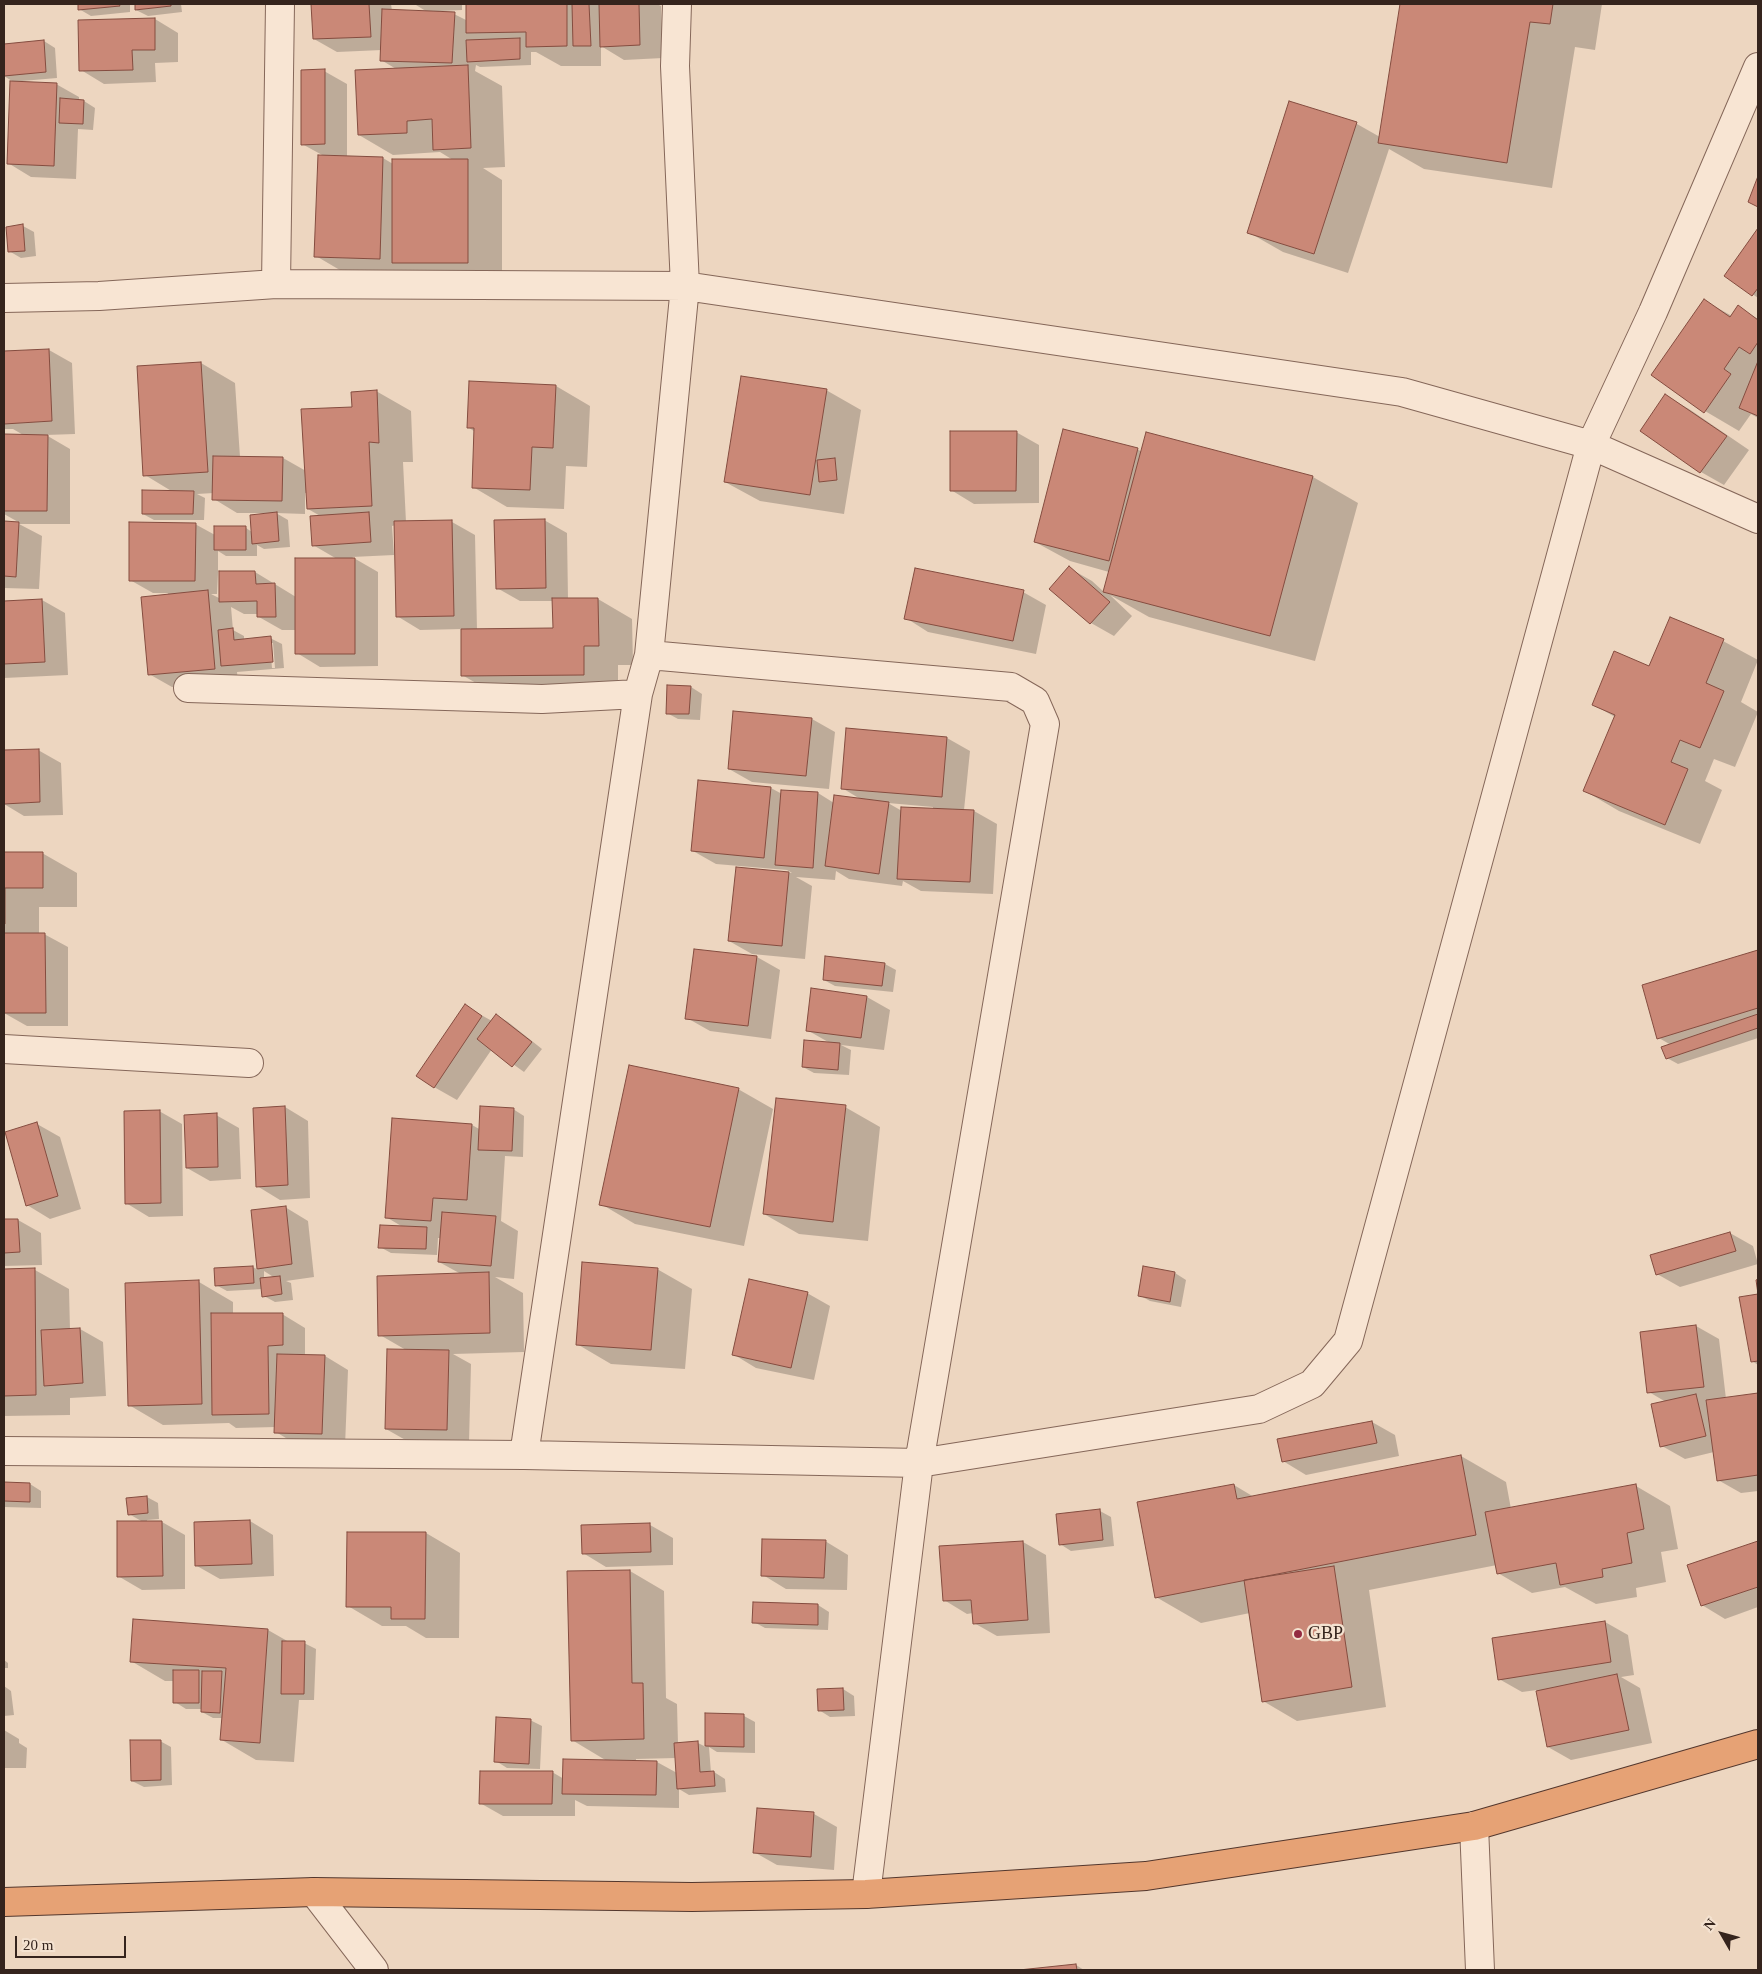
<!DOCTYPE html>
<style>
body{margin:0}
#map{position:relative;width:1762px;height:1974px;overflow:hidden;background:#edd6c0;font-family:Georgia,serif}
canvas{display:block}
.frame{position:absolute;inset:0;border:5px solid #35241d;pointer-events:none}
.north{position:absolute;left:1697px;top:1909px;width:50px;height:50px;-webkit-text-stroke:4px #f4e2d0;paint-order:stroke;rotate:308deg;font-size:14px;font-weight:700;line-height:20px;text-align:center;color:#35241d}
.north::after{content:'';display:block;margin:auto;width:18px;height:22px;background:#35241d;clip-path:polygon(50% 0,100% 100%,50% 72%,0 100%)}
.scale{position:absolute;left:15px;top:1936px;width:111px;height:22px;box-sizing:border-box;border:2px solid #35241d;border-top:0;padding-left:6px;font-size:15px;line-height:18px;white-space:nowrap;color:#35241d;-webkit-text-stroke:4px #f4e2d0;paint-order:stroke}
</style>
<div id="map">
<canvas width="1762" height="1974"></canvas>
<div class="frame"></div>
<div class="north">N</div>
<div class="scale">20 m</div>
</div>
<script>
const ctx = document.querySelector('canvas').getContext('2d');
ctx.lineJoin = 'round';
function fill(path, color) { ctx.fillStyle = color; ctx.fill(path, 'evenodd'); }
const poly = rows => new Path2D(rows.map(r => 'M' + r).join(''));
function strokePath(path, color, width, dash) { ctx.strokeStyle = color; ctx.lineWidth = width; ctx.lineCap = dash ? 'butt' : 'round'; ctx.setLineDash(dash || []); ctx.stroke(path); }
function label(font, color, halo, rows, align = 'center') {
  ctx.font = font + ' Georgia,serif'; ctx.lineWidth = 4.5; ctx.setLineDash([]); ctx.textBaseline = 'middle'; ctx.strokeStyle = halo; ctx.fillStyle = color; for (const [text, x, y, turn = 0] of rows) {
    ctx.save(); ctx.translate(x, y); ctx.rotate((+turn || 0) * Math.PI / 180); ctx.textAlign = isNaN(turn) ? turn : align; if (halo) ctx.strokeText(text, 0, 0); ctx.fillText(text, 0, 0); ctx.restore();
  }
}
fill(poly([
 [79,4,130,4,130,12,91,16,79,9],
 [136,4,181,4,182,12,148,16,136,10],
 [312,4,391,4,392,11,429,13,416,5,403,4,462,4,462,10,439,11,439,13,454,14,468,21,467,4,657,4,661,6,663,58,624,60,601,46,601,66,561,66,536,52,531,52,531,65,480,67,476,65,475,71,502,86,505,167,483,168,502,180,502,282,350,276,316,256,324,156,302,144,324,71,347,84,347,157,383,158,393,164,453,160,440,152,393,155,359,135,398,70,381,60,382,50,337,52,314,39],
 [1401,4,1602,4,1595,50,1575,47,1552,188,1424,169,1389,149,1348,273,1283,252,1248,232,1290,103,1357,124,1380,137],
 [155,19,178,33,178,62,155,63,156,82,104,84,81,70],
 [44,41,55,48,57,78,22,81,22,83,56,84,79,97,79,101,84,101,95,108,93,130,78,129,76,179,31,177,8,163,12,81,4,76,4,45],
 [23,226,34,232,36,256,21,258,9,251],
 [1758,231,1758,298,1726,275],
 [1705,301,1732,316,1738,307,1758,319,1758,418,1751,414,1739,431,1705,411],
 [49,350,72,363,75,434,46,435,70,449,70,524,19,524,42,536,39,589,4,588,4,522,20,523,4,514,4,435,25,436,13,429,4,429,4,352],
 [201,363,235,383,240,457,283,458,306,471,354,408,376,391,411,411,413,462,403,462,406,522,452,522,475,535,477,630,554,629,554,601,520,601,497,588,544,520,567,533,568,599,598,599,632,619,633,665,618,665,618,694,497,695,462,675,462,629,420,630,397,616,396,525,392,526,394,555,352,557,378,572,378,666,320,667,297,653,297,630,282,630,259,617,259,614,244,614,231,607,233,630,244,636,244,640,270,638,282,644,284,668,237,672,238,681,172,687,149,674,168,593,153,593,130,580,195,524,215,535,246,528,252,532,266,515,266,513,237,513,214,499,214,493,197,494,205,498,204,520,154,520,143,514,173,492,145,475],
 [305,493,307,493,308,509,322,517,313,545,337,559,296,597,255,572,218,573,218,551,226,556,257,556,257,545,264,549,290,547,288,520,276,513,305,514],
 [218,573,220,573,221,599,211,594,217,594],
 [270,643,273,643,275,668,272,668],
 [556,386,590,406,587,467,566,466,564,509,507,507,473,487,475,432,468,427],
 [826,390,861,410,844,514,760,501,725,482],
 [1666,396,1689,409,1749,450,1724,485,1701,472,1642,430],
 [1016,432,1039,445,1039,503,974,504,951,490],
 [1147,434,1313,477,1358,503,1315,661,1149,617,1110,595,1132,616,1114,636,1091,623,1069,568,1092,581,1104,592,1109,572,1070,561,1035,542,1137,449,1142,452],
 [1023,592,1046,605,1036,654,928,632,906,618],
 [42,600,65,613,68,675,4,678,4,602],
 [1670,619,1723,641,1758,660,1741,702,1758,712,1735,767,1714,759,1705,781,1722,790,1700,844,1619,811,1585,791,1615,717,1594,705,1650,667],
 [691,687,702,694,700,720,678,719,667,713],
 [812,719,835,732,829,789,752,782,729,769],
 [847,730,947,738,970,751,964,810,974,811,997,824,993,894,921,891,903,881,902,886,849,879,836,871,835,880,796,877,812,886,805,959,752,954,729,941,737,868,792,873,787,870,716,864,693,851,771,788,782,794,782,791,818,793,834,803,862,800,842,788],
 [888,803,933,807,933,809,902,811],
 [38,750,61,763,63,815,24,816,4,804,4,751],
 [4,853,42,853,77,873,77,907,39,907,39,934,44,934,68,947,68,1026,27,1026,4,1013],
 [1758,951,1758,1038,1678,1064,1667,1058,1671,1045,1659,1038,1643,986],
 [757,957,780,970,771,1039,710,1031,687,1018],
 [885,964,896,970,893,992,835,986,824,980],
 [867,997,890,1010,884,1050,841,1045,851,1050,849,1075,814,1073,803,1067,830,1043,807,1030],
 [465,1006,492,1021,496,1015,508,1022,542,1049,524,1072,492,1049,457,1100,434,1087],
 [738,1089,773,1109,744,1246,635,1224,601,1204],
 [285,1107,308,1121,310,1198,280,1200,257,1186],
 [845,1107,880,1127,868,1241,799,1234,764,1214],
 [513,1109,524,1116,523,1157,505,1156,501,1221,518,1231,514,1279,495,1277,523,1293,524,1352,453,1354,471,1364,469,1443,409,1442,386,1429,406,1350,380,1335,461,1274,439,1262,441,1238,438,1238,437,1255,391,1253,380,1247,403,1227,386,1217,472,1125,481,1130],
 [159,1111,182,1124,183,1216,149,1217,126,1203],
 [216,1115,239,1128,241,1179,210,1181,187,1168],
 [37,1124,60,1137,81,1209,50,1219,27,1205],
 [285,1207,308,1221,314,1277,286,1281,291,1283,293,1300,275,1302,264,1296,263,1289,227,1291,216,1285,253,1267,258,1270,252,1211],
 [264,1271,275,1278,264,1279],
 [4,1220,18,1220,41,1233,42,1265,4,1266],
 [1730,1233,1753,1246,1758,1264,1680,1287,1657,1274,1652,1256],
 [1144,1268,1175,1273,1186,1280,1181,1307,1150,1301,1139,1295],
 [657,1269,692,1289,685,1369,611,1364,577,1344],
 [4,1270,35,1270,69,1289,70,1330,80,1329,103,1342,106,1396,70,1398,70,1415,4,1416],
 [199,1282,233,1302,233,1315,282,1314,305,1328,305,1356,325,1356,348,1370,345,1447,299,1446,276,1432,276,1427,236,1428,229,1423,163,1425,129,1405],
 [807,1293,830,1306,814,1380,756,1368,733,1354],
 [1758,1295,1758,1365,1752,1361,1740,1298],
 [1696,1326,1719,1339,1726,1399,1758,1394,1758,1491,1741,1493,1718,1480,1714,1452,1685,1459,1662,1446,1666,1402,1649,1392],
 [1372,1422,1395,1435,1399,1456,1306,1475,1283,1461,1279,1440],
 [1461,1456,1506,1482,1511,1509,1636,1486,1670,1506,1678,1549,1661,1552,1666,1582,1636,1588,1637,1597,1596,1604,1565,1587,1532,1593,1498,1573,1497,1565,1369,1590,1386,1707,1297,1721,1263,1701,1250,1613,1201,1623,1156,1597,1234,1485,1254,1497],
 [4,1483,30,1484,41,1491,41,1508,4,1507],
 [147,1497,158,1503,159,1519,147,1520,147,1522,162,1522,185,1535,185,1589,142,1590,118,1576,143,1522,129,1514],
 [1100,1511,1111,1517,1114,1546,1071,1551,1060,1544],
 [250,1521,273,1535,274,1576,220,1579,197,1566,195,1523],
 [650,1525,673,1538,673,1565,606,1567,583,1553,583,1526],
 [426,1533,460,1553,459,1638,426,1638,406,1626,382,1626,348,1606],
 [825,1541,848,1555,847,1590,786,1589,763,1575],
 [1023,1542,1046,1555,1050,1633,997,1636,974,1623,973,1613,967,1614,944,1600],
 [1758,1542,1758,1607,1725,1619,1702,1605,1688,1566],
 [630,1571,664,1591,666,1698,677,1704,678,1744,698,1743,706,1747,707,1714,744,1716,755,1722,755,1753,717,1752,709,1747,711,1773,714,1772,725,1779,726,1792,689,1795,679,1789,679,1808,587,1806,575,1800,575,1816,503,1816,480,1803,552,1772,564,1779,607,1761,572,1740],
 [676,1758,677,1773,657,1762,636,1761,636,1759],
 [818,1605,829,1612,828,1630,765,1628,754,1622],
 [1605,1622,1628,1635,1634,1675,1621,1677,1640,1688,1652,1743,1571,1760,1548,1747,1537,1690,1522,1692,1499,1679],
 [268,1630,289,1642,304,1643,316,1649,314,1700,299,1700,294,1762,256,1760,222,1740,223,1718,213,1718,202,1712,202,1709,186,1709,175,1702,175,1681,165,1681,131,1661],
 [4,1660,8,1663,8,1668,4,1668],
 [4,1686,11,1691,14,1715,4,1716],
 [843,1689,854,1696,855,1716,830,1717,819,1710],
 [530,1720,542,1726,540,1769,507,1768,496,1761],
 [4,1730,19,1739,19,1743,27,1748,26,1768,4,1768],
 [160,1741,171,1747,172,1785,144,1787,132,1781],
 [758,1810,814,1814,837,1827,834,1870,777,1865,754,1852],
 [1076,1965,1084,1970,1030,1970]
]), '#0003');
const building = poly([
 [78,4,119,4,120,6,78,10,78,4],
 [135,4,171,4,171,6,135,10,135,4],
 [311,4,369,4,371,37,313,39,311,4],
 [466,4,567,4,567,46,526,47,526,32,466,33,466,4],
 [572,4,589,4,591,46,573,46,572,4],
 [599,4,639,4,640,45,600,47,599,4],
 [1400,4,1553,4,1550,24,1530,22,1507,163,1378,143,1400,4],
 [382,9,455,12,452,63,380,61,382,9],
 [155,18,155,50,132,50,133,70,79,71,78,20,155,18],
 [520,38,520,59,467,62,466,40,520,38],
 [44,40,46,72,4,76,4,44,44,40],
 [468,65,471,148,433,150,432,119,407,121,407,133,358,135,355,70,468,65],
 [325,69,325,144,301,145,301,70,325,69],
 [10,81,57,83,54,166,7,164,10,81],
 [60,98,84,100,83,124,59,123,60,98],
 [1289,101,1357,122,1314,254,1247,233,1289,101],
 [318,155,383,157,380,259,314,257,318,155],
 [392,159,468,159,468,263,392,263,392,159],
 [1758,176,1758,207,1748,202,1758,176],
 [23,224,25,251,8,252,6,227,23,224],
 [1758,228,1758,288,1752,296,1724,276,1758,228],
 [1704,299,1730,317,1738,305,1758,320,1758,342,1750,354,1739,347,1724,369,1731,374,1704,413,1651,375,1704,299],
 [49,349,52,421,4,424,4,351,49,349],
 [1758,361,1758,416,1739,408,1758,361],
 [201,362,208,472,143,476,137,366,201,362],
 [741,376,827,389,810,495,724,482,741,376],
 [469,381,556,385,553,448,532,447,530,490,472,488,474,428,467,428,469,381],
 [377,390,379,443,369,442,372,506,307,509,301,409,352,407,351,392,377,390],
 [1665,394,1727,436,1700,473,1640,431,1665,394],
 [1063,429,1138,448,1109,561,1034,542,1063,429],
 [950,431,1017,431,1016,491,950,491,950,431],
 [1146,432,1313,476,1270,636,1103,592,1146,432],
 [4,434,48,435,47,511,4,511,4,434],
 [213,456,283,457,282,501,212,500,213,456],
 [835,458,837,480,819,482,817,460,835,458],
 [142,490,194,491,193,514,142,514,142,490],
 [277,512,279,541,252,544,250,515,277,512],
 [369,512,371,542,312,546,310,516,369,512],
 [545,519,546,588,496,589,494,520,545,519],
 [452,520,454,616,396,617,394,521,452,520],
 [4,521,19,522,16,577,4,576,4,521],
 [129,522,196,523,195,581,129,581,129,522],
 [214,526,246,526,246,550,214,550,214,526],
 [295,558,355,558,355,654,295,654,295,558],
 [1069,566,1110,602,1090,624,1049,589,1069,566],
 [915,568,1024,590,1013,641,904,619,915,568],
 [219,571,255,571,256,584,275,583,276,617,257,617,257,601,219,602,219,571],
 [208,590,215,669,148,675,141,597,208,590],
 [552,598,598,598,599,646,584,646,584,675,461,676,461,629,553,628,552,598],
 [42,599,45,662,4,664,4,601,42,599],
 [1670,617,1724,639,1706,683,1724,691,1700,748,1680,740,1671,762,1688,769,1665,825,1583,791,1615,715,1592,705,1614,651,1649,666,1670,617],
 [233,628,234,640,271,636,273,662,221,666,218,630,233,628],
 [667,685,691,686,689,714,666,714,667,685],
 [733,711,812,718,806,776,728,769,733,711],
 [846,728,947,737,942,797,841,789,846,728],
 [39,749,40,802,4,804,4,750,39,749],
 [698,780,771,787,764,858,691,851,698,780],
 [781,790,818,792,813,868,775,865,781,790],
 [834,795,889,802,879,874,825,866,834,795],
 [901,807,974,810,970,882,897,879,901,807],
 [4,852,43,852,43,888,5,888,5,924,4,924,4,852],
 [736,867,789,872,782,946,728,941,736,867],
 [4,933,45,933,46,1013,4,1013,4,933],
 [694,949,757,956,748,1026,685,1019,694,949],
 [1758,950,1758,1008,1657,1039,1642,985,1758,950],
 [825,956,885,963,882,986,823,980,825,956],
 [811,988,867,996,861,1038,806,1031,811,988],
 [465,1004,482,1016,434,1088,416,1076,465,1004],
 [496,1014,532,1042,512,1067,477,1039,496,1014],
 [1758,1014,1758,1028,1666,1059,1661,1047,1758,1014],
 [804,1040,840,1043,838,1070,802,1067,804,1040],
 [629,1065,739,1088,710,1227,599,1205,629,1065],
 [776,1098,846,1105,833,1222,763,1214,776,1098],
 [285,1106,288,1185,256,1187,253,1108,285,1106],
 [480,1106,514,1108,512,1151,478,1150,480,1106],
 [160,1110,161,1203,125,1204,124,1111,160,1110],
 [217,1113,218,1167,186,1168,184,1115,217,1113],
 [392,1118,472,1124,467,1200,433,1198,431,1221,385,1218,392,1118],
 [37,1122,58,1196,26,1206,5,1132,37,1122],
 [286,1206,292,1264,257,1269,251,1210,286,1206],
 [442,1212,496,1216,491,1266,438,1262,442,1212],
 [4,1219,18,1219,20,1252,4,1253,4,1219],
 [380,1225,427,1227,426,1249,378,1248,380,1225],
 [1730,1232,1736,1251,1656,1275,1650,1255,1730,1232],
 [582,1262,658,1268,651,1350,576,1345,582,1262],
 [253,1266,254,1283,215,1286,214,1268,253,1266],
 [1143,1266,1175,1272,1170,1302,1138,1296,1143,1266],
 [35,1268,36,1395,4,1396,4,1269,35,1268],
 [489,1272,490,1333,378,1336,377,1276,489,1272],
 [280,1276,282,1294,262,1297,260,1278,280,1276],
 [749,1279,808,1292,791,1368,732,1355,749,1279],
 [1758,1279,1758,1361,1751,1362,1739,1297,1758,1294,1756,1280,1758,1279],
 [199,1280,202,1404,128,1406,125,1283,199,1280],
 [211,1313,283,1313,283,1345,268,1346,269,1414,212,1415,211,1313],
 [1696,1325,1704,1387,1647,1393,1640,1332,1696,1325],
 [80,1328,83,1383,44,1386,41,1330,80,1328],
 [387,1349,449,1350,447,1430,385,1429,387,1349],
 [277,1354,325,1355,322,1434,274,1433,277,1354],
 [1758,1393,1758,1475,1717,1481,1706,1400,1758,1393],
 [1696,1394,1706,1436,1660,1447,1651,1404,1696,1394],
 [1372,1421,1377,1443,1282,1462,1277,1439,1372,1421],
 [1461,1455,1476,1535,1155,1598,1137,1502,1234,1484,1237,1499,1461,1455],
 [4,1482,30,1483,30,1502,4,1501,4,1482],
 [1636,1484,1644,1529,1627,1533,1632,1563,1602,1569,1603,1577,1560,1585,1556,1563,1497,1574,1485,1512,1636,1484],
 [147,1496,148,1513,128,1515,126,1498,147,1496],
 [1100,1509,1103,1540,1059,1545,1056,1514,1100,1509],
 [250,1520,252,1564,195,1566,194,1522,250,1520],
 [117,1521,162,1521,163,1576,117,1577,117,1521],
 [650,1523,651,1552,582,1554,581,1525,650,1523],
 [347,1532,426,1532,425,1619,391,1619,391,1607,346,1607,347,1532],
 [762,1539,826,1540,824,1578,761,1576,762,1539],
 [1023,1541,1028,1620,973,1624,971,1600,943,1601,939,1546,1023,1541],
 [1758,1541,1758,1587,1701,1606,1687,1565,1758,1541],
 [1334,1566,1352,1687,1262,1702,1244,1580,1334,1566],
 [630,1570,632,1683,643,1683,644,1739,571,1741,567,1571,630,1570],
 [753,1602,818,1604,818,1625,752,1623,753,1602],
 [133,1619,268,1629,260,1743,220,1740,226,1668,130,1662,133,1619],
 [1605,1621,1611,1662,1498,1680,1492,1638,1605,1621],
 [282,1641,305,1641,304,1694,281,1694,282,1641],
 [173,1670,199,1670,199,1703,173,1703,173,1670],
 [202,1671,222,1671,220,1713,201,1712,202,1671],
 [1617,1674,1629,1730,1547,1747,1536,1691,1617,1674],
 [843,1688,844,1710,818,1711,817,1689,843,1688],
 [705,1713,744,1714,744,1747,705,1746,705,1713],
 [496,1717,531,1719,529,1764,494,1762,496,1717],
 [130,1740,161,1740,161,1780,131,1781,130,1740],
 [698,1741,700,1772,714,1771,715,1786,677,1789,674,1743,698,1741],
 [563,1759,657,1761,656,1795,562,1794,563,1759],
 [480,1771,553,1771,552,1804,479,1804,480,1771],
 [757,1808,814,1812,811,1857,753,1853,757,1808],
 [1076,1964,1077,1970,1019,1970,1076,1964]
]);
fill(building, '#ca8877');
strokePath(building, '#844c3f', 1);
const minor = poly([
 [276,284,280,4],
 [4,298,99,296,276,284,685,286,1402,392,1591,445,1758,519],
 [649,655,1011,687,1035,701,1045,724,919,1463,866,1894],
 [188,688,542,699,638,694],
 [4,1049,249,1063],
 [4,1451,524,1455,919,1463,1259,1409,1312,1384,1348,1341,1591,445,1653,312,1758,67],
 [524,1455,638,694,649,655,685,286,675,66,677,4],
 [1474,1826,1480,1970],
 [314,1892,374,1970]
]);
const trunk = poly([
 [4,1902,314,1892,692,1897,866,1894,1146,1876,1474,1826,1758,1744]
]);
strokePath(minor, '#856759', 30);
strokePath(trunk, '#53372d', 30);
strokePath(minor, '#f8e5d3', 28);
strokePath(trunk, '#e6a275', 28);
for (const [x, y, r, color] of [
 [1298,1634,5,"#932a41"]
]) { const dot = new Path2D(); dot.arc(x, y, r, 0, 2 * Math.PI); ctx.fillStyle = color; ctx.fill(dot); strokePath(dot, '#f4e2d0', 2); }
label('18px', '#35241d', '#f4e2d0', [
 ["GBP",1308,1634]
], 'left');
</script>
